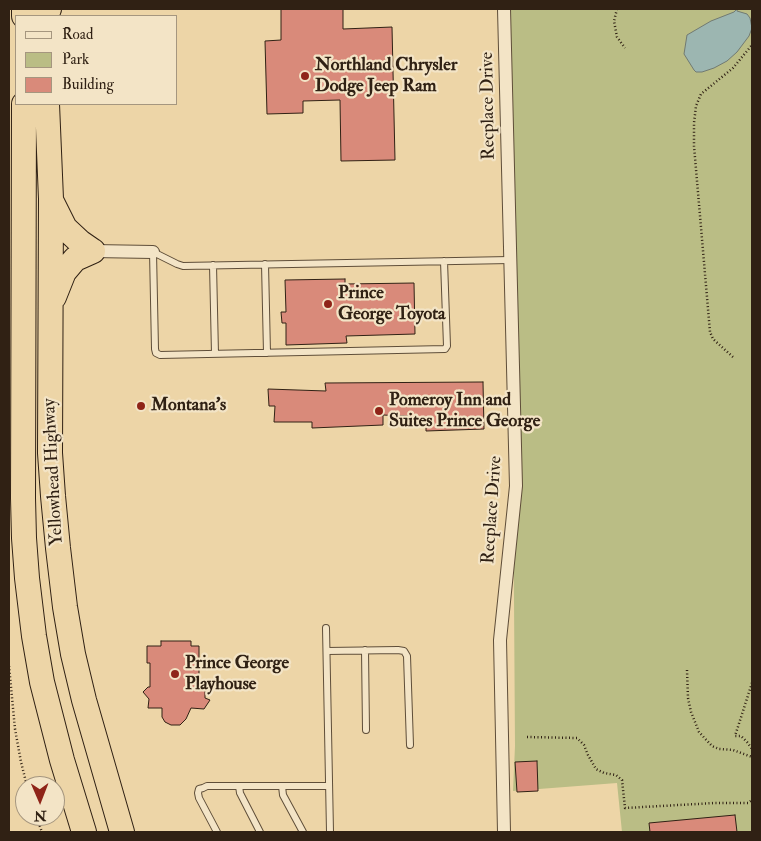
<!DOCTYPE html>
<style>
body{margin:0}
#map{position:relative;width:761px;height:841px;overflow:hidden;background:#edd5a7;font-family:"IM FELL Double Pica",serif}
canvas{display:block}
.frame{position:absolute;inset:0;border:10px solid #302114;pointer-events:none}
.legend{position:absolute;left:15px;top:15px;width:162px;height:90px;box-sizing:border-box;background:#f3e4c6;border:1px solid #a5967f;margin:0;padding:6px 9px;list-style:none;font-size:15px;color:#302114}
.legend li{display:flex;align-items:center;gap:10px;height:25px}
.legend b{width:25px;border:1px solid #a5967f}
.north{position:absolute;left:15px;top:776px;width:50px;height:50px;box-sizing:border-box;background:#f3e4c6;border:1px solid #a5967f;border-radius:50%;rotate:179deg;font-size:14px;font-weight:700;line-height:20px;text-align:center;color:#302114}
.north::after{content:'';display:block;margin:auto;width:18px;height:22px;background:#8f2418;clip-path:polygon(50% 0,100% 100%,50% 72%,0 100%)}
</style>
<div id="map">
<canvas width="761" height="841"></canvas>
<div class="frame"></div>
<ul class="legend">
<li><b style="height:6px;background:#f3e4c6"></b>Road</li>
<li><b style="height:14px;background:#babd85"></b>Park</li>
<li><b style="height:14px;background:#d98a7a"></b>Building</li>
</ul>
<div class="north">N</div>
</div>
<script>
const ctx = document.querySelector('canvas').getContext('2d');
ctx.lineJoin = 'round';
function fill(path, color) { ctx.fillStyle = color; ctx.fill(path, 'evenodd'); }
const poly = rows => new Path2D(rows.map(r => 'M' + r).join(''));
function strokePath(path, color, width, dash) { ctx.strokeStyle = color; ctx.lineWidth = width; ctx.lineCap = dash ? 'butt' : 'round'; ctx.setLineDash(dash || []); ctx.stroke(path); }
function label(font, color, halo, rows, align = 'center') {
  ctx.font = font + ' "IM FELL Double Pica",serif'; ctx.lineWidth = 4.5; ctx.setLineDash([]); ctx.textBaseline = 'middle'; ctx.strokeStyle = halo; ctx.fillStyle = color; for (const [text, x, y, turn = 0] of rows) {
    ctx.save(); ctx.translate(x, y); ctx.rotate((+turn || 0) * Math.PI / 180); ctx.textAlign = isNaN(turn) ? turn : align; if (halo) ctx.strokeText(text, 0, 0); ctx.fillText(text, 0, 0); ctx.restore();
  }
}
fill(poly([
 [510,9,752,9,752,832,622,832,617,783,513,791,515,746]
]), '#babd85');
const water = poly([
 [737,9,737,11,747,14,750,18,752,28,749,36,737,52,727,61,714,68,702,72,696,72,694,70,684,54,687,35,711,21,734,12,737,9]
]);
fill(water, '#9cb6b1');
strokePath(water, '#717a72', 1);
const building = poly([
 [281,9,343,9,343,29,392,27,395,160,341,161,340,100,303,101,303,113,267,114,265,41,281,40,281,9],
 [345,279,345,284,414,283,415,334,346,336,347,343,286,345,286,323,282,323,281,312,286,312,285,280,345,279],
 [483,382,484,429,426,431,426,417,383,415,383,425,312,428,312,422,274,422,275,406,269,406,268,389,326,391,325,383,483,382],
 [161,641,191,641,191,646,199,646,199,684,205,684,205,698,210,700,204,709,191,708,186,719,180,725,171,725,165,722,162,717,162,708,148,708,149,699,143,692,148,687,150,687,150,663,147,663,147,646,161,646,161,641],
 [537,761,538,791,517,792,515,762,537,761],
 [735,815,737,832,650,832,649,823,735,815]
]);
fill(building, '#d98a7a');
strokePath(building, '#302114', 1);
const lane = poly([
 [444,261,447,346,445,349,160,355,156,353,155,349,153,252,177,264,183,266,510,260],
 [265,264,267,353],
 [213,265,215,354],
 [326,628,330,832],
 [365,650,366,730],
 [327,651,398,650,404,651,407,656,410,745],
 [239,786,240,793,260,832],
 [282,786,283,795,303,832],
 [217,832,199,798,198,793,199,789,203,788,207,786,329,786]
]);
const street = poly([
 [93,251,153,252],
 [504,832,500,640,516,486,504,9]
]);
const highway = poly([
 [24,16,24,9],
 [46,16,49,9],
 [24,104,23,498,24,538,27,578,34,636,42,682,62,760,84,832],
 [47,104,51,199,50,453,53,496,58,548,65,607,73,654,84,700,122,832],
 [52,202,65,228,80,242,93,251],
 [54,297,64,272,75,259,93,251]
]);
strokePath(lane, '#5f4e39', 8);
strokePath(street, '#5f4e39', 14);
strokePath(highway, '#302114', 26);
strokePath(poly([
 [617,9,614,21,617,37,625,48],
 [733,357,713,339,710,332,694,146,694,123,696,106,701,94,733,68,752,45],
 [9,666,15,729,21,762,27,786],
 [687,670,688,698,691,712,699,732,712,746,719,749,733,750,752,757],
 [752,683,735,736,741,736,747,742,752,749],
 [527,737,577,738,584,745,588,755,596,769,604,773,616,775,622,780,625,808,715,803,748,803,752,800],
 [36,816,42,832]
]), '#302114', 2.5, [1, 2.5]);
strokePath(lane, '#f3e4c6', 6);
strokePath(street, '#f3e4c6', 12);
strokePath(highway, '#edd5a7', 24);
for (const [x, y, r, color] of [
 [305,76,5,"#8f2418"],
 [328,304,5,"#8f2418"],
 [141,406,5,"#8f2418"],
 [379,411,5,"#8f2418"],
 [175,674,5,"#8f2418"]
]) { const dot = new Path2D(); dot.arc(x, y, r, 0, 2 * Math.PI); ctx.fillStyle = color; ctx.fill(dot); strokePath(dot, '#f3e4c6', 2); }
label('bold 18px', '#302114', '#f3e4c6', [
 ["Northland Chrysler",315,66],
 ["Dodge Jeep Ram",315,87],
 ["Prince",338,294],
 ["George Toyota",338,315],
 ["Pomeroy Inn and",389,401],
 ["Suites Prince George",389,422],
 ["Montana's",151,406],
 ["Prince George",185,664],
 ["Playhouse",185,685]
], 'left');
label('18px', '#302114', '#f3e4c6', [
 ["Recplace Drive",489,106,-91],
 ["Yellowhead Highway",54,472,-93],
 ["Recplace Drive",493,510,-86]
]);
</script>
